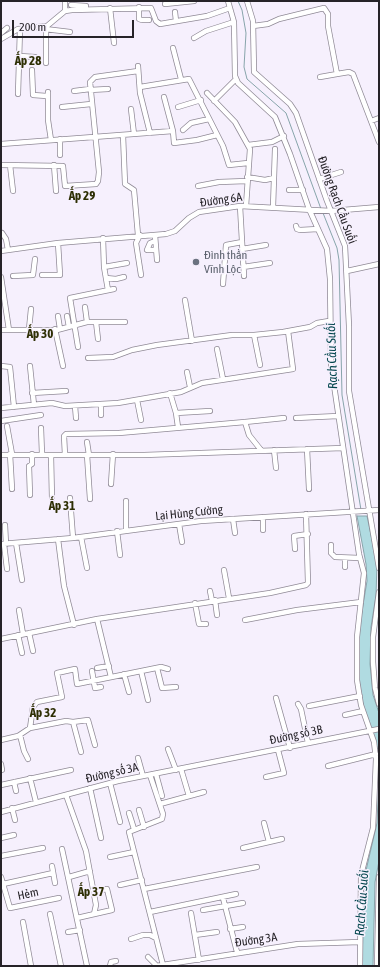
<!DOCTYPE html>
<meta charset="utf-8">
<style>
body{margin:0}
#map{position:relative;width:380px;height:967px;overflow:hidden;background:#f6f0fd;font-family:"Asap Condensed",sans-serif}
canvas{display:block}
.frame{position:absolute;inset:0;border:2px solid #262328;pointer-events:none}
.scale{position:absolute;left:12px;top:20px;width:122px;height:18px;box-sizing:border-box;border:2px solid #262328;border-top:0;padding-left:5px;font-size:12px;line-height:14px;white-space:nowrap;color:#262328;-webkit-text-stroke:3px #f6f0fd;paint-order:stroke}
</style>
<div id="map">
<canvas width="380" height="967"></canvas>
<div class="frame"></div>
<div class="scale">200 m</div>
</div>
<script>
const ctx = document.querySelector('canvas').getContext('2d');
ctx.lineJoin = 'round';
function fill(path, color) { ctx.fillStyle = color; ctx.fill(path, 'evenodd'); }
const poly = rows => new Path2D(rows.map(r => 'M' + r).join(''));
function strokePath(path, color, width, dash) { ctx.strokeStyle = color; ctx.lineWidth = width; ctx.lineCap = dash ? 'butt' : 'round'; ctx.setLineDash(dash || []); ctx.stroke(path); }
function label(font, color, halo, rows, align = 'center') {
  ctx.font = font + ' "Asap Condensed",sans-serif'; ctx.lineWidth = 3; ctx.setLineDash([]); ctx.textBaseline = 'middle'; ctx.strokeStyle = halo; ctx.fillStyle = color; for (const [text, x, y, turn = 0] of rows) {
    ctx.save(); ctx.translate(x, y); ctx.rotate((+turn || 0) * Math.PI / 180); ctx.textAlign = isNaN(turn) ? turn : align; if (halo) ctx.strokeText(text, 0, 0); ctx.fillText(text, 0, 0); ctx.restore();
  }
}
const water = poly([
 [357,516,367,516,377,564,376,595,371,627,370,664,373,695,379,713,379,753,363,705,357,668,360,623,367,581,366,564,357,516],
 [379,777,379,861,375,882,373,966,362,966,364,879,377,823,379,777]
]);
fill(water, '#b0dbe1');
strokePath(water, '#87a4aa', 1);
strokePath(poly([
 [238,1,242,10,246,33,244,67,247,79,286,113,321,209],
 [323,213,337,248,339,260,342,395,361,510]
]), '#87a4aa', 1);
const minor = poly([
 [228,1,234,22,235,76,238,83,275,117,290,154,309,209,327,249,330,279,331,365,359,554,364,573,357,637,357,680,361,705,374,742,376,759,373,828,361,875,360,966],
 [247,1,253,21,254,72,290,104,296,113,327,201,345,246,349,326,349,391,379,568],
 [165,4,194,1],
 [71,5,86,6],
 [139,7,139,19,142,20,149,20],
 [110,8,114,43],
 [65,11,65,1],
 [175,12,176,21],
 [253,26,268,24,279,19,324,8,328,14,328,26,337,74,349,72,353,74,379,142],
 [45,29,70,32],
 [46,30,46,63],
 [1,33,7,28],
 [194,38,206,31,234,22],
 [1,39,18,29,47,26,65,11,72,10,151,8,156,21,160,24,207,16,230,8],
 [173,48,181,79],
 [20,56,35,57],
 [138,66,140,93,150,133],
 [32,70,33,95,47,96],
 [320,77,337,74],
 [140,87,189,79,223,146,229,165,248,163],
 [90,90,108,89],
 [74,91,90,89],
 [48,92,48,120,51,140],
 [207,93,235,122,250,149,246,206],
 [18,94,20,29],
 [164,97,173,131],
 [214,101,236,79],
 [62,107,91,104],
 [178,107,201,100],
 [131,109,134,134],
 [371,121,379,118],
 [183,130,191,123,209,119],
 [123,135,125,184,134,190,138,235],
 [60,139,60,155],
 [1,144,173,131,174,143,197,140,217,135],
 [248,145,272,142,284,136],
 [1,165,63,166,65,186,96,184,98,181,99,172,90,82,95,77,138,71],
 [10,165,13,191],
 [54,165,56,191],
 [247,177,265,180,274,178],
 [319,179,341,172],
 [198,186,219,182,247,181],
 [289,190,303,190],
 [240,206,244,276],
 [273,207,275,149],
 [296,226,297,229,300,230,318,229],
 [2,233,6,239,8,250],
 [140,235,136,243,141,275],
 [155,235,157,260],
 [103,238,104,267,108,290],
 [155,241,150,243,147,250,156,250],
 [242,249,266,245],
 [1,251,58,243,166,234,175,231,189,218,199,212,240,206,331,211,379,207],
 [104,267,127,263],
 [243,267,270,263],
 [347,271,379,264],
 [42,275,60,275,58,243],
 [13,276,33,275,35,259],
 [1,277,9,330],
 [106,278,116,279,124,277],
 [223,284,226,245,242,242],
 [185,300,192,341],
 [85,307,87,322],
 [58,316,60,329],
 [67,316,69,327],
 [96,322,98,339],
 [29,329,31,309],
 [55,329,63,366],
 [1,330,57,330,87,322,125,322],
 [254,335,283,332,310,327,317,323,329,321],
 [78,347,70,298,114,289],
 [217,349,223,379],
 [88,358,113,357,132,350,157,345,232,335,254,335,260,365],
 [1,366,10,367,14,407],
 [30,366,34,405],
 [187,372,190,387],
 [32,393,66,391],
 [170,393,176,413,210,411],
 [137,400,141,420],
 [75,406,76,418],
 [1,408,52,403,65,406,118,403,181,392,202,383,293,369,288,331],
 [176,413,178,427],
 [101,415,101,404],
 [296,418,338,416],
 [1,421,41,415],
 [7,426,12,454],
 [41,428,42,454],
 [87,442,89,455],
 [307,449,309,489],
 [261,450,249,435,245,422,284,418],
 [274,450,276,468],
 [10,454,12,489],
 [1,455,144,455,343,448],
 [51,455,52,499],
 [65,455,64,436,66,434,119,433,245,422],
 [87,455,90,499],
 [111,484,113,454],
 [30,495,29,466,32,464,32,454],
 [70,498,73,538],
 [263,517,263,530],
 [233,519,235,533],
 [179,524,182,542],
 [5,525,6,544],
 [126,530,126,501],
 [117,531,120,555],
 [81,537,87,568],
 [58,539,64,586,74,625],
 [16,543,22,580],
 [1,544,73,538,201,521,379,510],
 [4,544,7,569],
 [331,545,331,553,335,557,360,558],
 [295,549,294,536,308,534],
 [345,567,345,558],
 [224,570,229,598],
 [210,591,212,601],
 [379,592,373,637,373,662,375,688,379,704],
 [215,600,217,615],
 [195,603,199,624,206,624],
 [19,610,23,634],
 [97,619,111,677],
 [245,620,297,610,361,602],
 [29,633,33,651],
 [18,635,22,653],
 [1,639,97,619,270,593,306,585,308,583,306,514],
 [97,668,109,666],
 [157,668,162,688,176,687],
 [92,671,95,688,101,687],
 [141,671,148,700],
 [124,674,129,692],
 [276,698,290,748],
 [298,704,301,709,308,743],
 [309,706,360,696],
 [345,715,363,711],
 [73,722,88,720,95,745],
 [30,728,66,721,73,722,81,752],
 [20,735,24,751,28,759],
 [1,740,18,736,30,728,33,707,37,702,62,697,57,673,75,669,77,684,161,667,168,669],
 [168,749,176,770],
 [138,758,143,776],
 [1,764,2,770],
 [328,766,376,754],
 [181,769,189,796],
 [156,774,162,796],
 [150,775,163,814,162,819,129,832,163,965],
 [266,777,284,773,278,750],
 [30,778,36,802],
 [14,782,16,791],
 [110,783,120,822],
 [1,785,71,770],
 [90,788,101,838],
 [66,795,86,851,96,905,94,914],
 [160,804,204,792],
 [12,808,15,820],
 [139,810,144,827],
 [1,812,118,781,379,729],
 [129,813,134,829],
 [264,823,269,842],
 [1,838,14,835],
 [243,848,282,839],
 [62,849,87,966],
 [1,856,43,848],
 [110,857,134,852],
 [52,866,55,883],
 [1,877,10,908,59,898],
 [69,877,90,871],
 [3,884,53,873],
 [120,885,142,880],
 [144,889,257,867],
 [223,898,237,952],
 [203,910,243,903],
 [150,912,236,894],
 [191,913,199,960],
 [50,914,61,966],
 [77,918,112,910,107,889,94,891],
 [23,922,31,966],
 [230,929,243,927],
 [68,932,80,930],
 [195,935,217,932],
 [131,939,143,935,150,935,156,938],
 [148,957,157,966],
 [110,966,111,962,116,961],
 [156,966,298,944,360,942],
 [377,966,379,877]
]);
strokePath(minor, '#908a96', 6);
strokePath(minor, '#fff', 4.5);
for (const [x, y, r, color] of [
 [196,262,4,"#6b7280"]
]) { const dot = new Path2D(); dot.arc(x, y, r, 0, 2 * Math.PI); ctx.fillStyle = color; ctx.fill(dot); strokePath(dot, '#f6f0fd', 1.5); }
label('12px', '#262328', '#f6f0fd', [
 ["Đường 6A",221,200,-8],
 ["Đường Rạch Cầu Suối",337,200,70],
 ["Lại Hùng Cường",189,513,-6],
 ["Đường số 3B",296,735,-12],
 ["Đường số 3A",112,773,-13],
 ["Hẻm",28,894,-12],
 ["Đường 3A",256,940,-8]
]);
label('12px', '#5b616d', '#f6f0fd', [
 ["Đình thần",204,255],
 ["Vĩnh Lộc",204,269]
], 'left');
label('bold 13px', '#2d2e03', '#f6f0fd', [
 ["Ấp 28",28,61],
 ["Ấp 29",82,196],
 ["Ấp 30",40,334],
 ["Ấp 31",62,506],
 ["Ấp 32",43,713],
 ["Ấp 37",91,892]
]);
label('italic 13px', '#04464e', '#f6f0fd', [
 ["Rạch Cầu Suối",332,356,-92],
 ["Rạch Cầu Suối",362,903,-86]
]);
</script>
